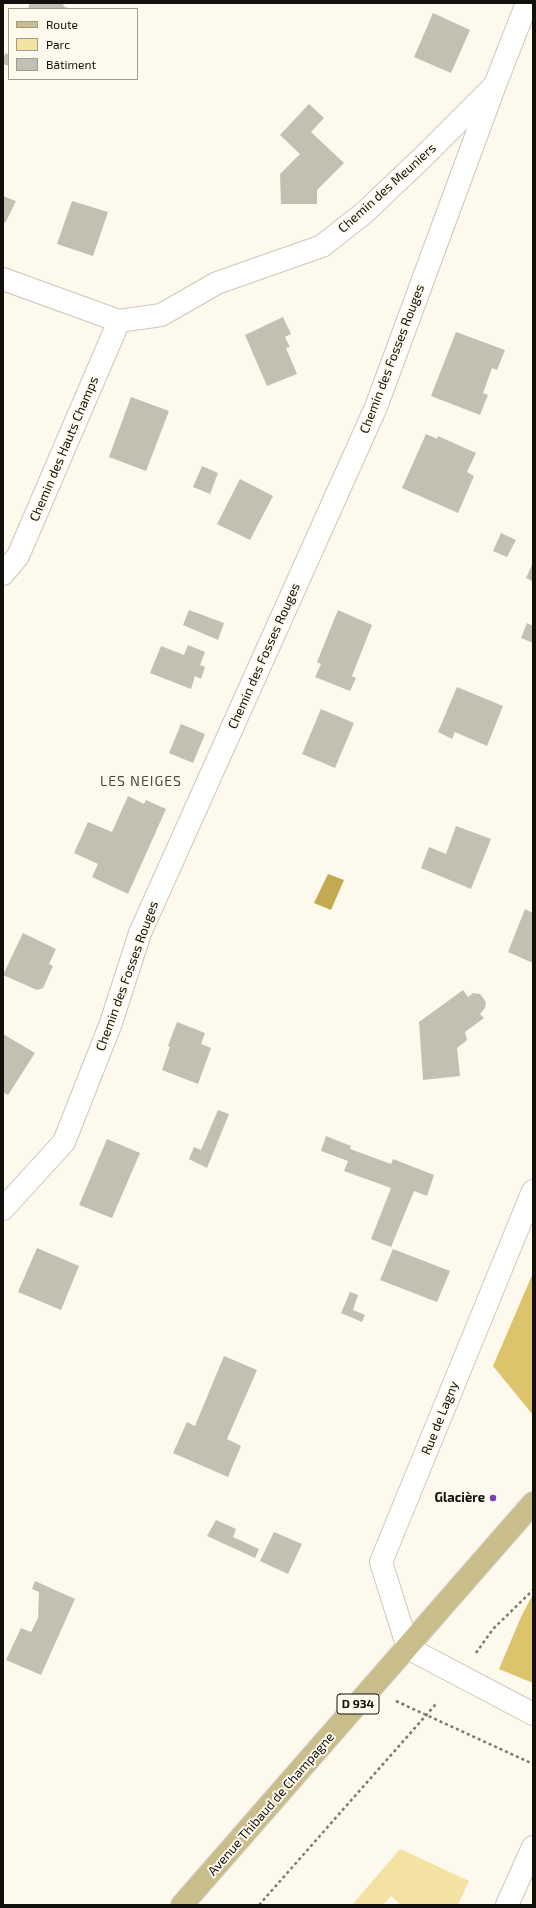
<!DOCTYPE html>
<meta charset="utf-8">
<style>
body{margin:0}
#map{position:relative;width:536px;height:1908px;overflow:hidden;background:#fdf9ec;font-family:"Exo 2",sans-serif}
canvas{display:block}
.frame{position:absolute;inset:0;border:4px solid #12100c;pointer-events:none}
.legend{position:absolute;left:8px;top:8px;width:130px;height:72px;box-sizing:border-box;background:#fdf9ec;border:1px solid #9f9c92;margin:0;padding:5px 7px;list-style:none;font-size:12px;color:#12100c}
.legend li{display:flex;align-items:center;gap:8px;height:20px}
.legend b{width:20px;border:1px solid #9f9c92}
</style>
<div id="map">
<canvas width="536" height="1908"></canvas>
<div class="frame"></div>
<ul class="legend">
<li><b style="height:5px;background:#cabd8c"></b>Route</li>
<li><b style="height:11px;background:#f4e2a3"></b>Parc</li>
<li><b style="height:11px;background:#c3c0b2"></b>Bâtiment</li>
</ul>
</div>
<script>
const ctx = document.querySelector('canvas').getContext('2d');
ctx.lineJoin = 'round';
function fill(path, color) { ctx.fillStyle = color; ctx.fill(path, 'evenodd'); }
const poly = rows => new Path2D(rows.map(r => 'M' + r).join(''));
function strokePath(path, color, width, dash) { ctx.strokeStyle = color; ctx.lineWidth = width; ctx.lineCap = dash ? 'butt' : 'round'; ctx.setLineDash(dash || []); ctx.stroke(path); }
function label(font, color, halo, rows, align = 'center') {
  ctx.font = font + ' "Exo 2",sans-serif'; ctx.lineWidth = 4; ctx.setLineDash([]); ctx.textBaseline = 'middle'; ctx.strokeStyle = halo; ctx.fillStyle = color; for (const [text, x, y, turn = 0] of rows) {
    ctx.save(); ctx.translate(x, y); ctx.rotate((+turn || 0) * Math.PI / 180); ctx.textAlign = isNaN(turn) ? turn : align; if (halo) ctx.strokeText(text, 0, 0); ctx.fillText(text, 0, 0); ctx.restore();
  }
}
fill(poly([
 [400,1849,469,1881,458,1905,401,1905,391,1896,383,1905,352,1905]
]), '#f4e2a3');
fill(poly([
 [533,1273,533,1415,493,1366],
 [533,1594,533,1683,499,1669,521,1617]
]), '#ddc36c');
fill(poly([
 [328,874,344,880,331,910,314,903]
]), '#c3aa52');
fill(poly([
 [30,3,64,3,63,6,68,8,28,9],
 [433,13,470,30,451,73,414,57],
 [5,53,9,55,9,66,3,64],
 [309,104,324,118,311,132,344,163,317,190,317,204,281,204,280,174,300,154,280,135],
 [3,196,16,201,5,223,3,222],
 [72,201,108,212,93,256,57,244],
 [283,317,291,334,285,337,290,347,286,348,297,374,267,386,245,335],
 [456,332,505,350,497,370,492,368,483,393,488,395,480,415,431,396],
 [131,397,169,411,146,471,109,457],
 [426,434,437,439,438,436,476,453,467,472,474,476,458,513,402,488],
 [202,466,218,473,210,494,193,487],
 [240,479,273,496,250,540,217,524],
 [501,533,516,540,507,557,493,551],
 [533,563,533,579,532,581,526,578],
 [189,610,224,623,218,640,183,625],
 [338,610,372,625,352,676,356,678,350,691,315,677,321,664,317,662],
 [527,623,533,626,533,643,521,638],
 [188,645,205,652,200,665,205,667,201,679,195,676,191,689,150,673,161,646,184,655],
 [457,687,503,706,487,746,455,732,452,739,438,732],
 [321,709,354,723,335,768,302,754],
 [181,724,205,734,193,763,169,753],
 [128,796,144,804,146,800,166,809,128,894,92,877,98,864,74,853,88,822,112,832],
 [456,826,491,839,471,889,421,868,429,847,446,854],
 [525,909,533,913,533,963,508,952],
 [23,933,56,949,49,964,53,966,43,988,37,990,3,975],
 [463,990,468,997,473,993,480,994,486,1002,485,1008,480,1014,484,1018,465,1032,467,1040,457,1048,460,1076,423,1080,419,1022],
 [177,1022,205,1033,201,1044,211,1048,198,1084,162,1070,170,1047,168,1046],
 [3,1034,35,1053,8,1095,3,1092],
 [218,1110,229,1114,207,1168,189,1159,194,1147,201,1150],
 [326,1136,351,1146,350,1149,391,1164,393,1159,434,1175,427,1196,414,1191,391,1247,371,1239,391,1188,344,1171,348,1161,321,1151],
 [107,1139,140,1153,112,1218,79,1205],
 [37,1248,79,1266,61,1310,18,1292],
 [393,1249,450,1271,437,1302,380,1280],
 [350,1292,358,1295,353,1310,365,1315,362,1322,341,1313],
 [224,1356,257,1370,227,1439,241,1446,228,1477,173,1453,187,1422,195,1426],
 [216,1520,236,1529,233,1537,259,1549,255,1558,207,1536],
 [274,1532,302,1544,288,1574,260,1561],
 [35,1581,75,1599,41,1675,6,1660,21,1628,31,1632,38,1618,39,1592,32,1589]
]), '#c3c0b2');
const minor = poly([
 [3,279,119,321,161,315,217,283,322,246,364,213,423,157,495,85,527,3],
 [3,574,18,556,119,321],
 [533,1191,381,1562,408,1648,533,1714],
 [3,1209,64,1142,111,1023,140,933,376,407,495,85],
 [507,1905,533,1847]
]);
const primary = poly([
 [182,1905,533,1503]
]);
strokePath(minor, '#cbc7ba', 24);
strokePath(primary, '#d9d9d8', 24);
strokePath(poly([
 [476,1653,493,1629,533,1590],
 [396,1701,533,1764],
 [259,1905,436,1704]
]), '#7c7971', 2.5, [3, 3]);
strokePath(minor, '#fff', 22);
strokePath(primary, '#cabd8c', 22);
for (const [x, y, r, color] of [
 [493,1498,4,"#793db3"]
]) { const dot = new Path2D(); dot.arc(x, y, r, 0, 2 * Math.PI); ctx.fillStyle = color; ctx.fill(dot); strokePath(dot, '#fdf9ec', 1.5); }
for (const [x, y, w] of [
 [358,1704,42]
]) { const box = new Path2D(); box.roundRect(x - w / 2, y - 10, w, 20, 3); ctx.fillStyle = '#fdf9ec'; ctx.fill(box); strokePath(box, '#12100c', 1); }
label('bold 12px', '#12100c', null, [
 ["D 934",358,1704]
]);
label('13px', '#12100c', '#fdf9ec', [
 ["Chemin des Meuniers",387,188,-42],
 ["Chemin des Fosses Rouges",392,359,-69],
 ["Chemin des Hauts Champs",64,449,-67],
 ["Chemin des Fosses Rouges",264,656,-66],
 ["Chemin des Fosses Rouges",127,976,-70],
 ["Rue de Lagny",440,1418,-68],
 ["Avenue Thibaud de Champagne",271,1804,-49]
]);
label('bold 13px', '#12100c', '#fdf9ec', [
 ["Glacière",485,1498]
], 'right');
ctx.letterSpacing = '1px';
label('14px', '#4a473c', '#fdf9ec', [
 ["LES NEIGES",141,781]
]);
ctx.letterSpacing = '0px';
</script>
